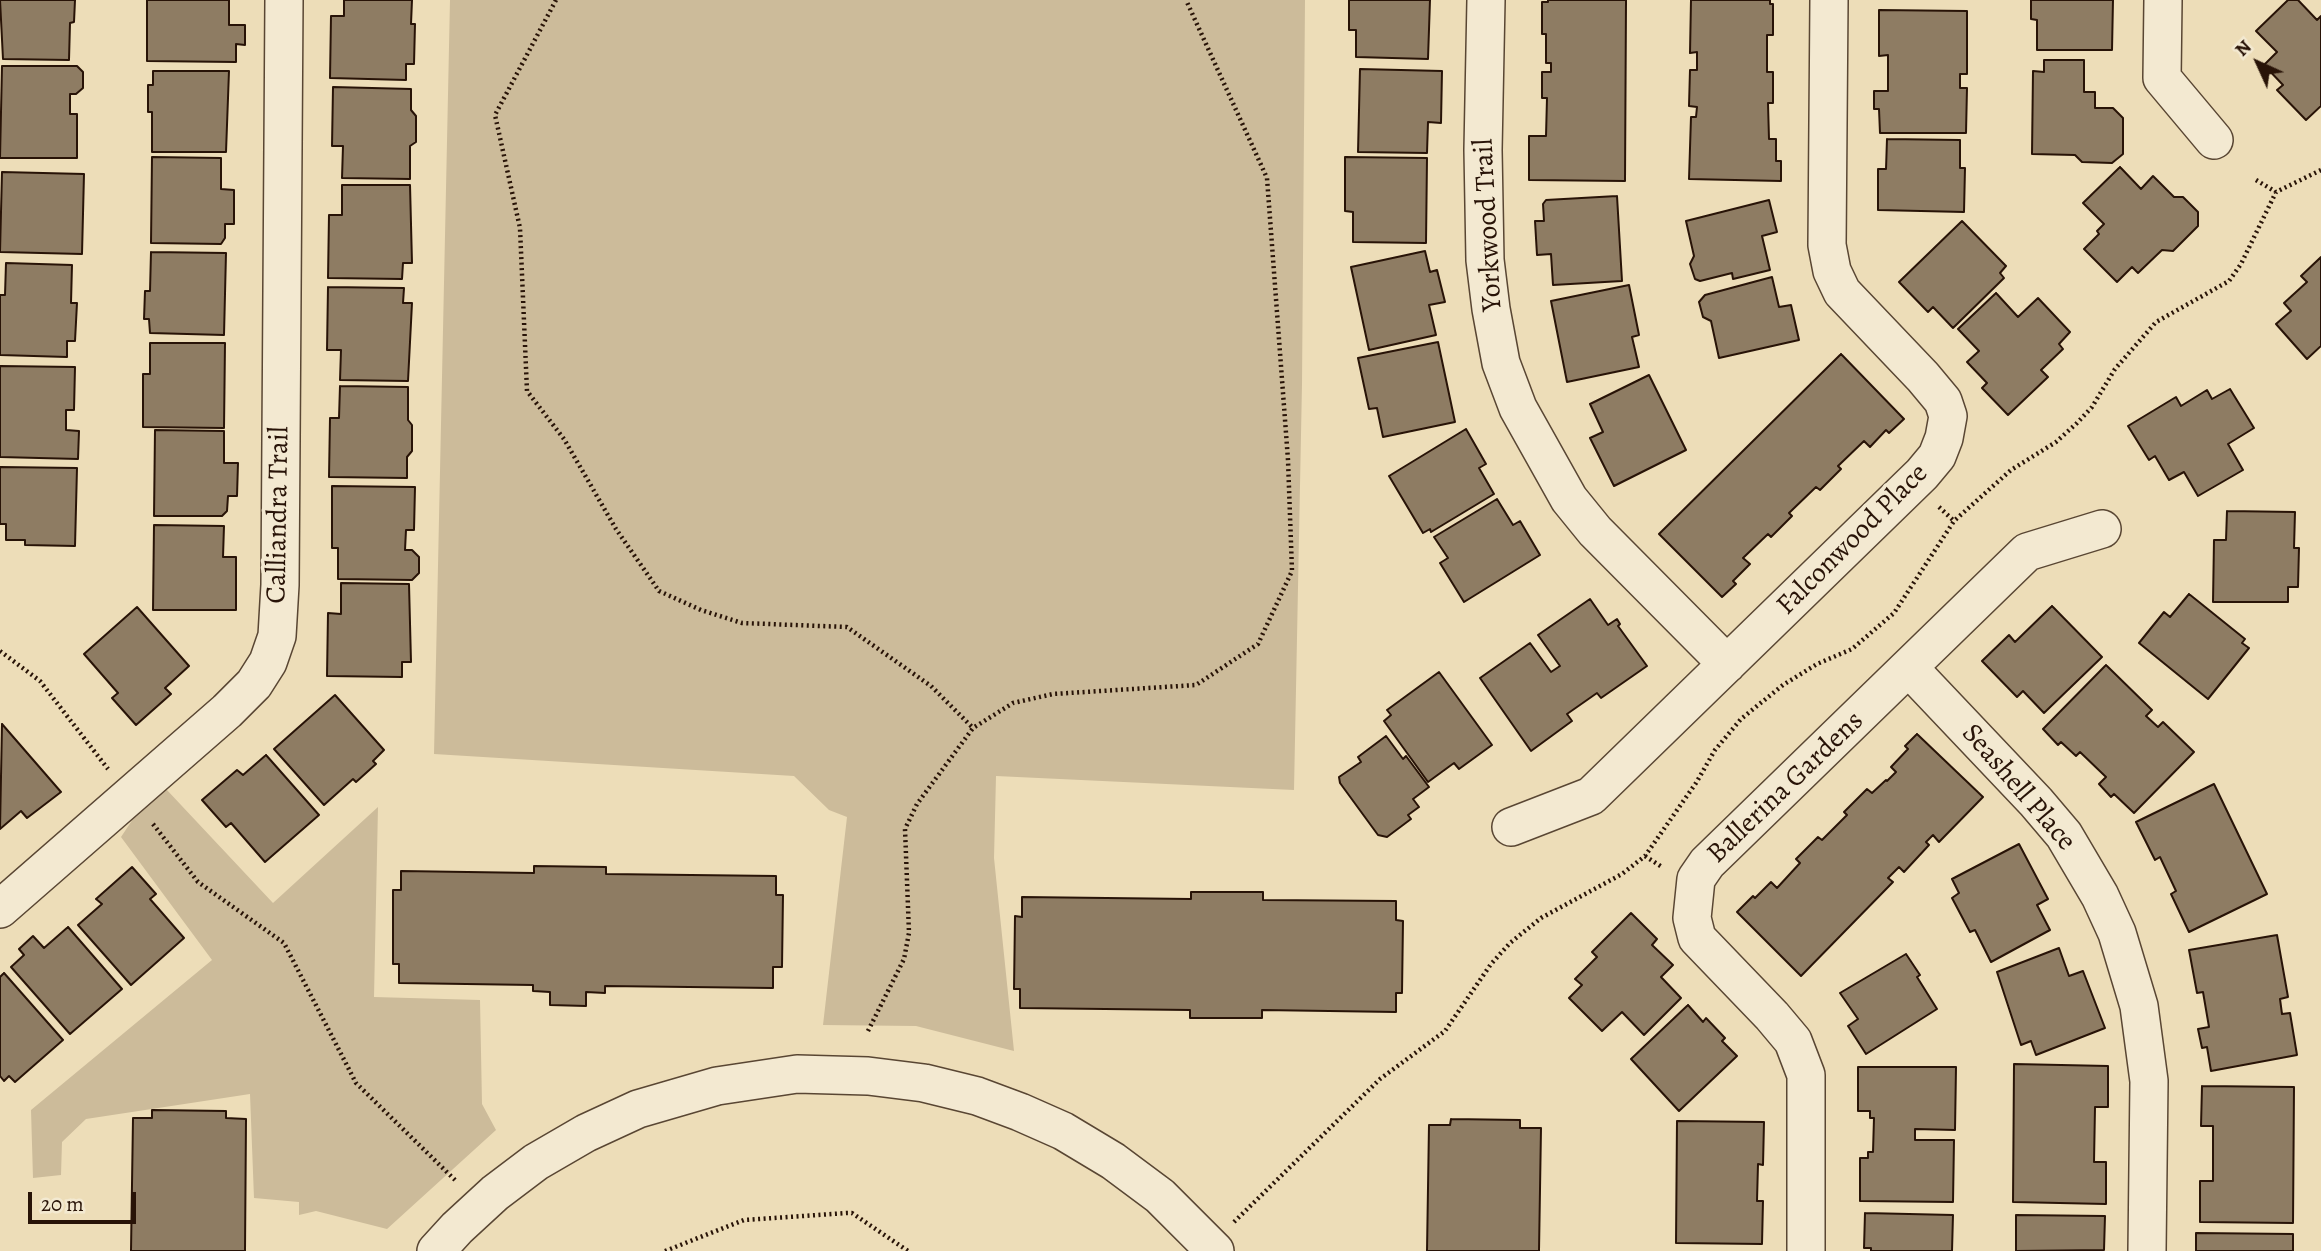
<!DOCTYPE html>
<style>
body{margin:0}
#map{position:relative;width:2321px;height:1251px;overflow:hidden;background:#edddb8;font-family:Alegreya,serif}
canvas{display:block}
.north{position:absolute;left:2223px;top:28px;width:70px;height:70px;-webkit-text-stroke:5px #f3e9d1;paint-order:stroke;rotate:315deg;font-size:19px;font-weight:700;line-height:28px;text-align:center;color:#281307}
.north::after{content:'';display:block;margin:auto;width:24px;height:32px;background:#281307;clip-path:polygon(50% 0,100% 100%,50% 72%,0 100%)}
.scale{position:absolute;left:28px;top:1192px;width:108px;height:32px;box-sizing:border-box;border:4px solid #281307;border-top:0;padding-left:9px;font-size:21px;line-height:24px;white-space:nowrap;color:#281307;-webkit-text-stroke:5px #f3e9d1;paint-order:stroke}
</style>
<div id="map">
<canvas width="2321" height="1251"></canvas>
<div class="north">N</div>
<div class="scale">20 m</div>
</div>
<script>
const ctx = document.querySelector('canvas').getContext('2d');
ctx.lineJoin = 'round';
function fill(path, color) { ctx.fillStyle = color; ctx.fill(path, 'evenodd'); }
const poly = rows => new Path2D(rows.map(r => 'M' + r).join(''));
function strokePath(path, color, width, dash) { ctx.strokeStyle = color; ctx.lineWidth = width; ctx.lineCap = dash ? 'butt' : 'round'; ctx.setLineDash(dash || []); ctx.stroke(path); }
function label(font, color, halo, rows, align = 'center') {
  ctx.font = font + ' Alegreya,serif'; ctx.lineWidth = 7; ctx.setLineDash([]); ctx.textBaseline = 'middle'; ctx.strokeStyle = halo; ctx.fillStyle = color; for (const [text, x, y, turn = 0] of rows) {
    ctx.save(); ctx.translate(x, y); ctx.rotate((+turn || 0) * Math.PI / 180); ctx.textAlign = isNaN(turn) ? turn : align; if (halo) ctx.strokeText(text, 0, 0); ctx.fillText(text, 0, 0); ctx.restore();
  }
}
fill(poly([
 [450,0,1305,0,1302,384,1294,790,996,776,994,858,1014,1051,916,1026,823,1025,847,817,829,810,794,776,434,754],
 [166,789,273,903,378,807,374,997,480,1000,482,1104,496,1130,387,1229,316,1211,299,1215,299,1202,254,1198,250,1094,86,1119,62,1142,61,1175,33,1178,31,1110,212,960,121,837,135,816]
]), '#ccbb9a');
const building = poly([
 [0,0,75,0,74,22,70,23,69,60,3,59,0,0],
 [147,0,229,0,229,25,245,25,245,45,236,44,236,62,147,61,147,0],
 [344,0,412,0,411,24,415,24,414,64,406,64,406,80,330,78,331,16,344,16,344,0],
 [1349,0,1430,0,1428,59,1356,57,1356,30,1349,30,1349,0],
 [1548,0,1626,0,1625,181,1529,180,1529,136,1546,136,1547,98,1542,98,1542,72,1551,72,1551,63,1546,63,1546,34,1542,34,1542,2,1548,2,1548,0],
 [1691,0,1770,0,1770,4,1773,4,1773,35,1767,35,1767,72,1773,72,1773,103,1768,103,1769,139,1776,139,1776,161,1781,161,1781,181,1689,179,1691,117,1696,117,1697,107,1689,106,1690,70,1697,70,1697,52,1690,53,1691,0],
 [2031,0,2113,0,2112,50,2037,50,2037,20,2031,19,2031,0],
 [2288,0,2298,0,2317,20,2321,16,2321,106,2306,120,2277,90,2283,85,2264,65,2277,52,2256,31,2288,0],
 [1879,10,1967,11,1967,74,1960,74,1960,88,1967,88,1966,133,1880,133,1879,109,1874,109,1874,91,1888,91,1888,55,1879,56,1879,10],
 [2044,60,2084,60,2084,92,2095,92,2095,108,2113,108,2123,118,2123,154,2112,163,2082,162,2075,155,2032,154,2033,71,2044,72,2044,60],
 [2,66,77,66,83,72,83,88,76,94,70,94,70,114,77,114,77,158,0,158,2,66],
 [1360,69,1442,71,1441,123,1428,122,1427,153,1358,152,1360,69],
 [153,71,229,71,226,152,152,152,152,112,148,112,148,85,153,85,153,71],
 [333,87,411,89,411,110,416,116,416,142,410,146,410,179,342,178,343,146,332,146,333,87],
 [1887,139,1960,140,1960,168,1965,168,1964,212,1878,210,1878,169,1886,169,1887,139],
 [152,157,221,158,221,189,234,190,234,224,225,224,225,238,221,244,151,243,152,157],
 [1345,157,1427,158,1426,243,1353,242,1353,212,1345,211,1345,157],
 [2120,167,2141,189,2153,176,2174,197,2183,197,2198,212,2198,226,2173,251,2162,250,2138,273,2132,267,2117,282,2084,249,2099,234,2097,231,2104,224,2083,203,2120,167],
 [2,172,84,174,82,254,0,252,2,172],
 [342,185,410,185,412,263,403,263,402,279,328,278,329,215,342,215,342,185],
 [1617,196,1622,281,1553,285,1551,254,1537,255,1535,221,1544,221,1543,204,1546,200,1617,196],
 [1769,200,1777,232,1762,236,1770,270,1733,279,1732,273,1700,281,1695,279,1690,264,1694,256,1686,221,1769,200],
 [1962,221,2006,266,2000,273,2004,278,1953,328,1933,307,1928,312,1899,282,1962,221],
 [1425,251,1430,272,1437,270,1445,302,1429,305,1436,335,1369,350,1351,267,1425,251],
 [151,252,226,253,224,335,150,333,149,319,144,319,145,291,150,291,151,252],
 [2321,257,2321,346,2307,359,2276,324,2291,311,2284,303,2307,282,2301,276,2321,257],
 [6,263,72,265,71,303,77,303,75,341,67,341,67,357,0,355,0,295,5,295,6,263],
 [1772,277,1779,307,1791,305,1799,340,1719,358,1711,321,1703,317,1699,302,1705,295,1772,277],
 [1629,285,1639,335,1632,337,1639,367,1567,382,1551,301,1629,285],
 [328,287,404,288,403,303,412,303,408,381,340,380,341,350,327,350,328,287],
 [1996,293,2018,317,2038,298,2070,332,2059,344,2063,349,2041,370,2048,377,2008,415,1982,388,1987,383,1967,362,1979,351,1958,329,1996,293],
 [1438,342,1455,422,1383,437,1377,408,1369,409,1358,358,1438,342],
 [150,343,225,343,224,428,143,427,143,374,150,374,150,343],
 [1841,354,1904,419,1889,433,1886,430,1870,447,1864,441,1838,466,1841,469,1820,490,1816,487,1789,513,1792,516,1771,537,1768,534,1743,558,1750,564,1733,581,1736,584,1722,597,1659,534,1841,354],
 [0,366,75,367,74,410,66,410,66,430,79,431,78,459,0,457,0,366],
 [1649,375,1686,450,1614,486,1590,438,1603,432,1590,404,1649,375],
 [340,386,408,387,408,420,412,425,412,451,407,457,407,478,329,477,330,418,339,418,340,386],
 [2230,389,2254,428,2228,444,2243,470,2198,496,2184,472,2169,480,2155,456,2149,460,2128,426,2176,397,2181,406,2207,390,2212,399,2230,389],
 [1466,429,1486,464,1479,468,1494,494,1431,532,1430,529,1423,533,1389,476,1466,429],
 [155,430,224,431,224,463,238,463,237,496,228,496,227,511,222,516,154,516,155,430],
 [0,467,77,468,75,546,25,545,25,540,6,540,6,524,0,524,0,467],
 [332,486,415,487,414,530,406,530,405,550,412,550,419,557,419,573,412,580,338,579,338,548,332,548,332,486],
 [1497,499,1513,525,1520,521,1540,555,1464,602,1440,563,1448,558,1434,537,1497,499],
 [2227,511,2295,512,2294,548,2299,548,2298,587,2288,587,2288,602,2213,602,2214,540,2226,540,2227,511],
 [154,525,224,526,223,557,236,557,236,610,153,610,154,525],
 [341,583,409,584,411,662,402,662,402,677,327,676,328,613,341,614,341,583],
 [2189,594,2245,639,2242,643,2249,648,2208,699,2139,643,2164,612,2170,617,2189,594],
 [1590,599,1608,625,1617,619,1620,624,1618,626,1647,666,1601,698,1597,693,1567,714,1572,721,1531,751,1480,678,1530,643,1551,672,1560,666,1538,635,1590,599],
 [2052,606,2102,657,2044,713,2023,691,2017,697,1982,661,2009,635,2015,642,2052,606],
 [137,607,189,666,165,688,171,694,136,725,112,698,118,693,84,654,137,607],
 [2106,665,2152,710,2146,716,2158,727,2163,722,2194,752,2134,813,2114,794,2111,797,2099,784,2106,777,2080,752,2076,756,2061,742,2058,745,2043,729,2106,665],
 [1439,672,1492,745,1459,769,1454,763,1428,782,1384,721,1391,715,1387,710,1439,672],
 [335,695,384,750,373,761,376,764,356,782,353,779,324,805,274,749,335,695],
 [2,724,61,792,27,818,21,811,0,829,2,724],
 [1917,734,1983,797,1939,842,1933,835,1926,842,1929,845,1904,872,1899,867,1888,878,1893,882,1801,976,1737,912,1753,896,1755,898,1771,882,1777,888,1800,863,1796,859,1818,837,1822,840,1847,815,1844,812,1867,789,1872,793,1886,780,1887,781,1896,772,1891,767,1908,749,1905,746,1917,734],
 [1386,736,1403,759,1406,756,1429,787,1413,799,1419,807,1408,815,1411,819,1387,837,1378,835,1340,783,1339,777,1361,762,1358,757,1386,736],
 [266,755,319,815,265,862,231,823,226,827,202,800,237,770,243,775,266,755],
 [2214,784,2267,894,2189,932,2171,894,2176,891,2160,857,2155,860,2136,822,2214,784],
 [2019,844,2048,899,2037,905,2050,930,1991,962,1975,930,1970,932,1952,898,1959,893,1952,879,2019,844],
 [534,866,606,867,606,874,776,876,776,895,783,895,782,967,773,967,773,988,605,986,605,993,586,992,586,1006,550,1005,550,992,533,991,533,985,399,983,399,964,393,964,393,890,401,890,401,871,534,873,534,866],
 [132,867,156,894,150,899,184,938,131,985,78,925,102,904,96,899,132,867],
 [1191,892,1263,892,1263,900,1396,901,1396,920,1403,921,1402,993,1396,993,1396,1012,1262,1010,1262,1018,1190,1018,1190,1010,1020,1008,1020,989,1014,989,1015,916,1022,917,1022,897,1191,899,1191,892],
 [1631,913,1657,939,1652,945,1673,965,1661,977,1681,998,1644,1035,1622,1012,1602,1031,1569,998,1582,985,1575,979,1597,957,1592,952,1631,913],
 [68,927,122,989,70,1034,11,967,24,955,19,949,33,936,44,948,68,927],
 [2277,935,2288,997,2280,999,2282,1014,2290,1013,2297,1055,2211,1071,2207,1047,2202,1048,2198,1029,2209,1027,2203,992,2197,993,2189,950,2277,935],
 [2059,948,2069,976,2083,971,2105,1028,2036,1055,2031,1041,2021,1045,1997,972,2059,948],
 [1906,954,1920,975,1917,977,1937,1009,1866,1054,1848,1026,1858,1019,1840,993,1906,954],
 [4,973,63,1040,15,1082,9,1076,4,1081,0,1076,0,977,4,973],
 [1688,1005,1703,1022,1706,1018,1725,1038,1722,1041,1737,1056,1679,1111,1631,1059,1688,1005],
 [2014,1064,2108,1066,2108,1107,2095,1107,2094,1162,2106,1162,2106,1204,2013,1202,2014,1064],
 [1858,1067,1956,1067,1955,1130,1915,1129,1915,1140,1954,1140,1953,1202,1860,1201,1860,1158,1868,1158,1868,1152,1873,1152,1874,1118,1870,1118,1870,1111,1858,1111,1858,1067],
 [2202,1086,2294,1087,2293,1223,2200,1222,2200,1181,2213,1181,2213,1126,2201,1126,2202,1086],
 [152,1110,226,1111,226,1118,246,1119,245,1251,131,1251,133,1118,152,1118,152,1110],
 [1451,1119,1520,1120,1520,1128,1541,1128,1539,1251,1427,1251,1429,1125,1450,1125,1451,1119],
 [1677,1121,1764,1122,1763,1165,1758,1164,1757,1201,1763,1201,1762,1244,1676,1243,1677,1121],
 [1865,1213,1953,1215,1952,1251,1871,1251,1871,1248,1864,1248,1865,1213],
 [2016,1215,2105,1216,2104,1250,2016,1251,2016,1215],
 [2196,1233,2293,1234,2293,1251,2196,1251,2196,1233]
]);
fill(building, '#8e7c63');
strokePath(building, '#281307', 2);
const minor = poly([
 [1486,0,1483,150,1485,260,1491,309,1501,363,1518,408,1569,499,1595,531,1727,664],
 [2163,0,2162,78,2214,140],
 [1909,668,2036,802,2064,835,2100,896,2117,933,2139,1006,2149,1081,2147,1251],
 [1511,827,1591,796,1922,474,1937,456,1944,438,1948,416,1943,401,1923,377,1842,292,1832,271,1827,245,1829,0],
 [0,909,227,711,254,684,268,662,277,636,280,585,284,0],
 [436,1251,457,1228,495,1193,536,1162,586,1133,638,1109,717,1086,797,1074,868,1076,924,1083,977,1096,1020,1112,1063,1131,1113,1161,1160,1196,1215,1251],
 [1806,1251,1806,1075,1793,1041,1772,1016,1697,938,1692,918,1696,879,1707,863,2027,552,2102,529]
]);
strokePath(minor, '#594633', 40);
strokePath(poly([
 [556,0,495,115,520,228,527,391,564,439,616,529,659,591,701,610,742,623,847,627,931,686,973,728],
 [2256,180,2276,192],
 [1939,507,1954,521],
 [0,651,40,681,108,769],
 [153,824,198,882,284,943,356,1083,455,1180],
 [1645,856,1662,867],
 [868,1031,904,959,909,933,905,829,917,804,973,728,1013,703,1053,694,1196,685,1258,644,1292,571,1288,460,1267,178,1186,0],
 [1234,1222,1380,1079,1445,1031,1491,964,1510,943,1541,918,1622,874,1645,856,1696,783,1715,750,1741,719,1783,685,1817,664,1852,649,1894,613,1954,521,2011,470,2056,442,2077,423,2092,407,2115,369,2156,322,2229,281,2241,264,2276,192,2321,170],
 [665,1251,744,1220,847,1213,852,1213,908,1251]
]), '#281307', 4.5, [2, 3.5]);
strokePath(minor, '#f3e9d1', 37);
label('28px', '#281307', '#f3e9d1', [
 ["Yorkwood Trail",1489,225,-93],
 ["Calliandra Trail",279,515,-89],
 ["Falconwood Place",1853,540,-45],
 ["Ballerina Gardens",1786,788,-44],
 ["Seashell Place",2018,788,49]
]);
</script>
